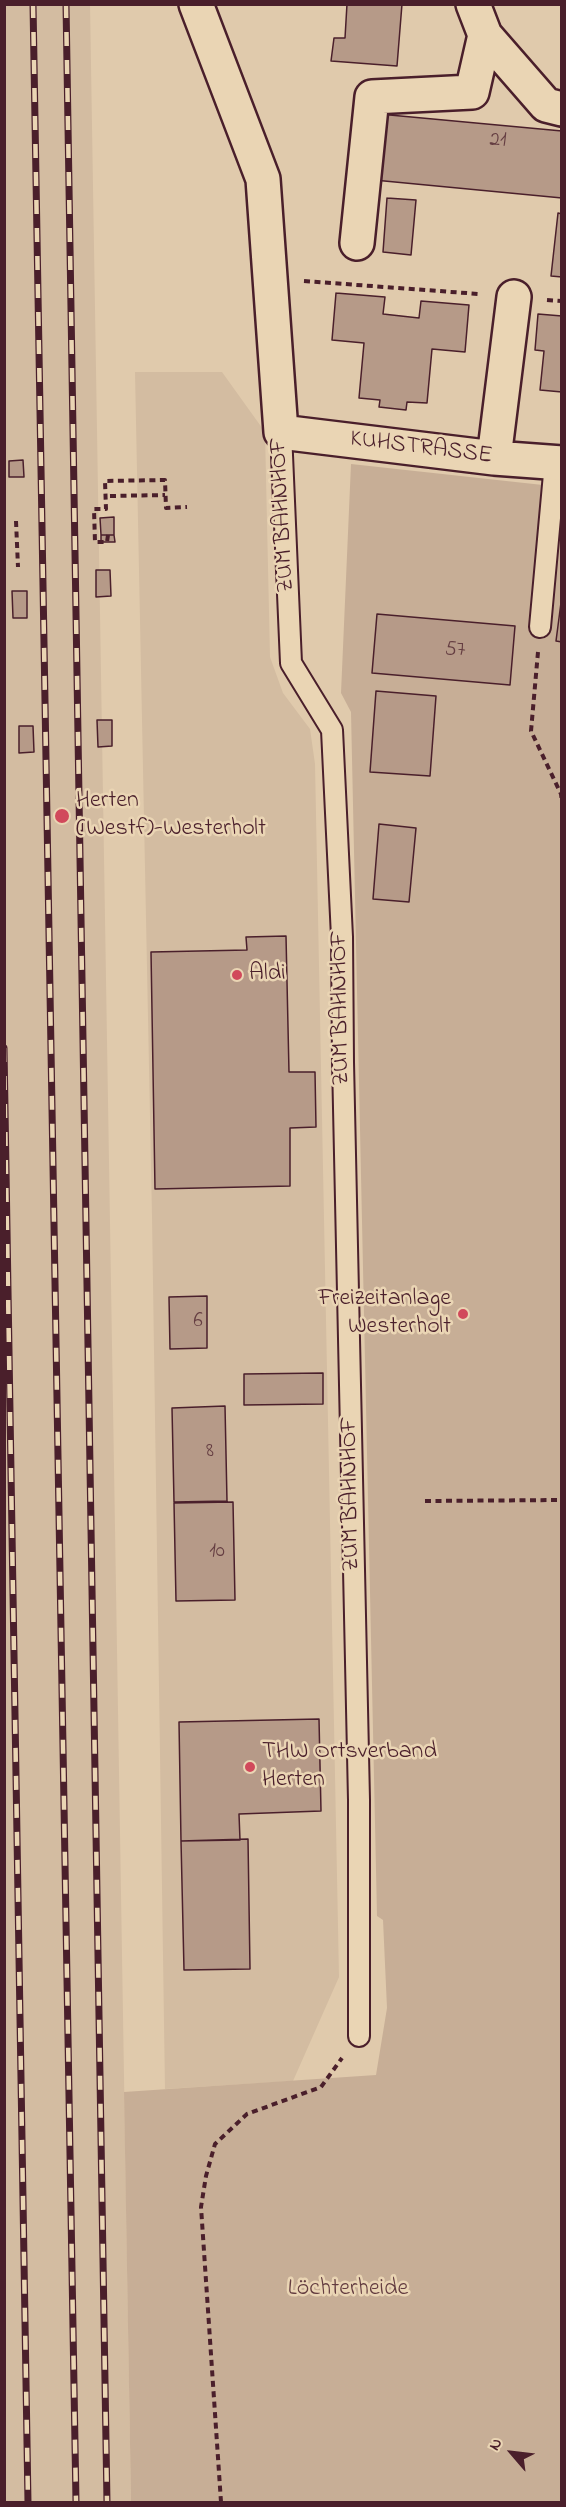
<!DOCTYPE html>
<meta charset="utf-8">
<style>
body{margin:0}
#map{position:relative;width:566px;height:2507px;overflow:hidden;background:#e0caac;font-family:"Indie Flower",sans-serif}
canvas{display:block}
.frame{position:absolute;inset:0;border:6px solid #4a1f2b;pointer-events:none}
.north{position:absolute;left:482px;top:2423px;width:60px;height:60px;-webkit-text-stroke:4px #ead5b4;paint-order:stroke;rotate:298deg;font-size:16px;font-weight:700;line-height:24px;text-align:center;color:#4a1f2b}
.north::after{content:'';display:block;margin:auto;width:21px;height:27px;background:#4a1f2b;clip-path:polygon(50% 0,100% 100%,50% 72%,0 100%)}
</style>
<div id="map">
<canvas width="566" height="2507"></canvas>
<div class="frame"></div>
<div class="north">N</div>
</div>
<script>
const ctx = document.querySelector('canvas').getContext('2d');
ctx.lineJoin = 'round';
function fill(path, color) { ctx.fillStyle = color; ctx.fill(path, 'evenodd'); }
const poly = rows => new Path2D(rows.map(r => 'M' + r).join(''));
function strokePath(path, color, width, dash) { ctx.strokeStyle = color; ctx.lineWidth = width; ctx.lineCap = dash ? 'butt' : 'round'; ctx.setLineDash(dash || []); ctx.stroke(path); }
function label(font, color, halo, rows, align = 'center') {
  ctx.font = font + ' "Indie Flower",sans-serif'; ctx.lineWidth = 5; ctx.setLineDash([]); ctx.textBaseline = 'middle'; ctx.strokeStyle = halo; ctx.fillStyle = color; for (const [text, x, y, turn = 0] of rows) {
    ctx.save(); ctx.translate(x, y); ctx.rotate((+turn || 0) * Math.PI / 180); ctx.textAlign = isNaN(turn) ? turn : align; if (halo) ctx.strokeText(text, 0, 0); ctx.fillText(text, 0, 0); ctx.restore();
  }
}
fill(poly([
 [90,4,131,2502,5,2502,4,5],
 [135,372,222,372,265,432,270,657,283,693,310,729,315,764,339,1977,293,2081,165,2089,152,1216]
]), '#d3bca1');
fill(poly([
 [351,464,561,487,561,2502,131,2502,124,2092,376,2075,387,2008,383,1920,377,1916,351,712,341,693]
]), '#c7ae96');
const building = poly([
 [347,4,402,4,397,66,331,61,334,38,345,38,347,4],
 [379,114,562,131,562,198,374,180,379,114],
 [387,198,416,200,411,255,383,252,387,198],
 [558,213,562,214,562,277,551,276,558,213],
 [336,293,385,297,383,314,419,318,421,301,469,305,465,352,432,349,427,403,407,402,406,410,379,407,380,400,359,398,364,343,332,340,336,293],
 [538,314,562,316,562,392,540,390,544,351,535,350,538,314],
 [23,460,24,477,9,477,9,461,23,460],
 [114,517,114,535,101,535,100,518,114,517],
 [101,535,114,535,115,542,101,542,101,535],
 [96,570,110,570,111,596,96,597,96,570],
 [12,591,27,591,27,618,13,618,12,591],
 [562,595,562,642,556,641,562,595],
 [377,614,515,626,510,685,372,673,377,614],
 [376,691,436,696,430,776,370,772,376,691],
 [97,720,112,720,112,746,98,747,97,720],
 [19,726,33,726,34,752,19,753,19,726],
 [379,824,416,828,409,902,373,899,379,824],
 [286,936,289,1072,315,1072,316,1127,290,1128,290,1186,155,1189,151,952,247,950,246,937,286,936],
 [207,1296,207,1348,170,1349,169,1297,207,1296],
 [323,1373,323,1404,244,1405,244,1374,323,1373],
 [225,1406,227,1501,174,1502,172,1408,225,1406],
 [233,1502,235,1600,176,1601,174,1503,233,1502],
 [319,1719,321,1811,239,1814,240,1840,181,1841,179,1722,319,1719],
 [248,1839,250,1969,184,1970,181,1841,248,1839]
]);
fill(building, '#b69a88');
strokePath(building, '#4a1f2b', 1.5);
const lane = poly([
 [281,432,291,663,332,730,342,937,343,1062,359,1800,359,2036],
 [540,627,555,463]
]);
const street = poly([
 [196,4,263,179,281,432,494,458,562,463],
 [473,4,485,35,546,105,562,109],
 [357,243,372,97,472,92,485,35],
 [494,458,514,297]
]);
strokePath(lane, '#4a1f2b', 24);
strokePath(street, '#4a1f2b', 38);
strokePath(poly([
 [304,281,479,294],
 [547,300,562,301],
 [110,496,165,495],
 [16,521,18,567],
 [108,535,107,542,95,542,94,509,106,509,105,481,165,480,166,508,187,507],
 [538,652,531,731,561,794,562,803],
 [425,1501,562,1500],
 [221,2502,201,2207,206,2176,215,2144,247,2114,321,2087,342,2058]
]), '#4a1f2b', 4, [6, 4.5]);
strokePath(lane, '#ead5b4', 20);
strokePath(street, '#ead5b4', 33);
const rail = poly([
 [33,4,76,2502],
 [66,4,107,2502],
 [4,1048,28,2502]
]);
strokePath(rail, '#4a1f2b', 7);
strokePath(rail, '#ead5b4', 4.5, [14]);
for (const [x, y, r, color] of [
 [62,816,8,"#d1495b"],
 [237,975,6,"#d1495b"],
 [463,1314,6,"#d1495b"],
 [250,1767,6,"#d1495b"]
]) { const dot = new Path2D(); dot.arc(x, y, r, 0, 2 * Math.PI); ctx.fillStyle = color; ctx.fill(dot); strokePath(dot, '#ead5b4', 2); }
label('21px', '#653e42', null, [
 ["21",498,142],
 ["57",455,652],
 ["6",198,1323],
 ["8",210,1453],
 ["10",217,1553]
]);
label('24px', '#4a1f2b', '#ead5b4', [
 ["KUHSTRASSE",421,449,7],
 ["ZUM BAHNHOF",284,515,-93],
 ["ZUM BAHNHOF",342,1008,-91],
 ["ZUM BAHNHOF",352,1494,-91]
]);
label('24px', '#4a1f2b', '#ead5b4', [
 ["Herten",76,802],
 ["(Westf)-Westerholt",76,830],
 ["Aldi",249,975],
 ["Freizeitanlage",451,1300,"right"],
 ["Westerholt",451,1328,"right"],
 ["THW Ortsverband",262,1753],
 ["Herten",262,1781]
], 'left');
label('24px', '#633c40', '#ead5b4', [
 ["Löchterheide",348,2290]
]);
</script>
